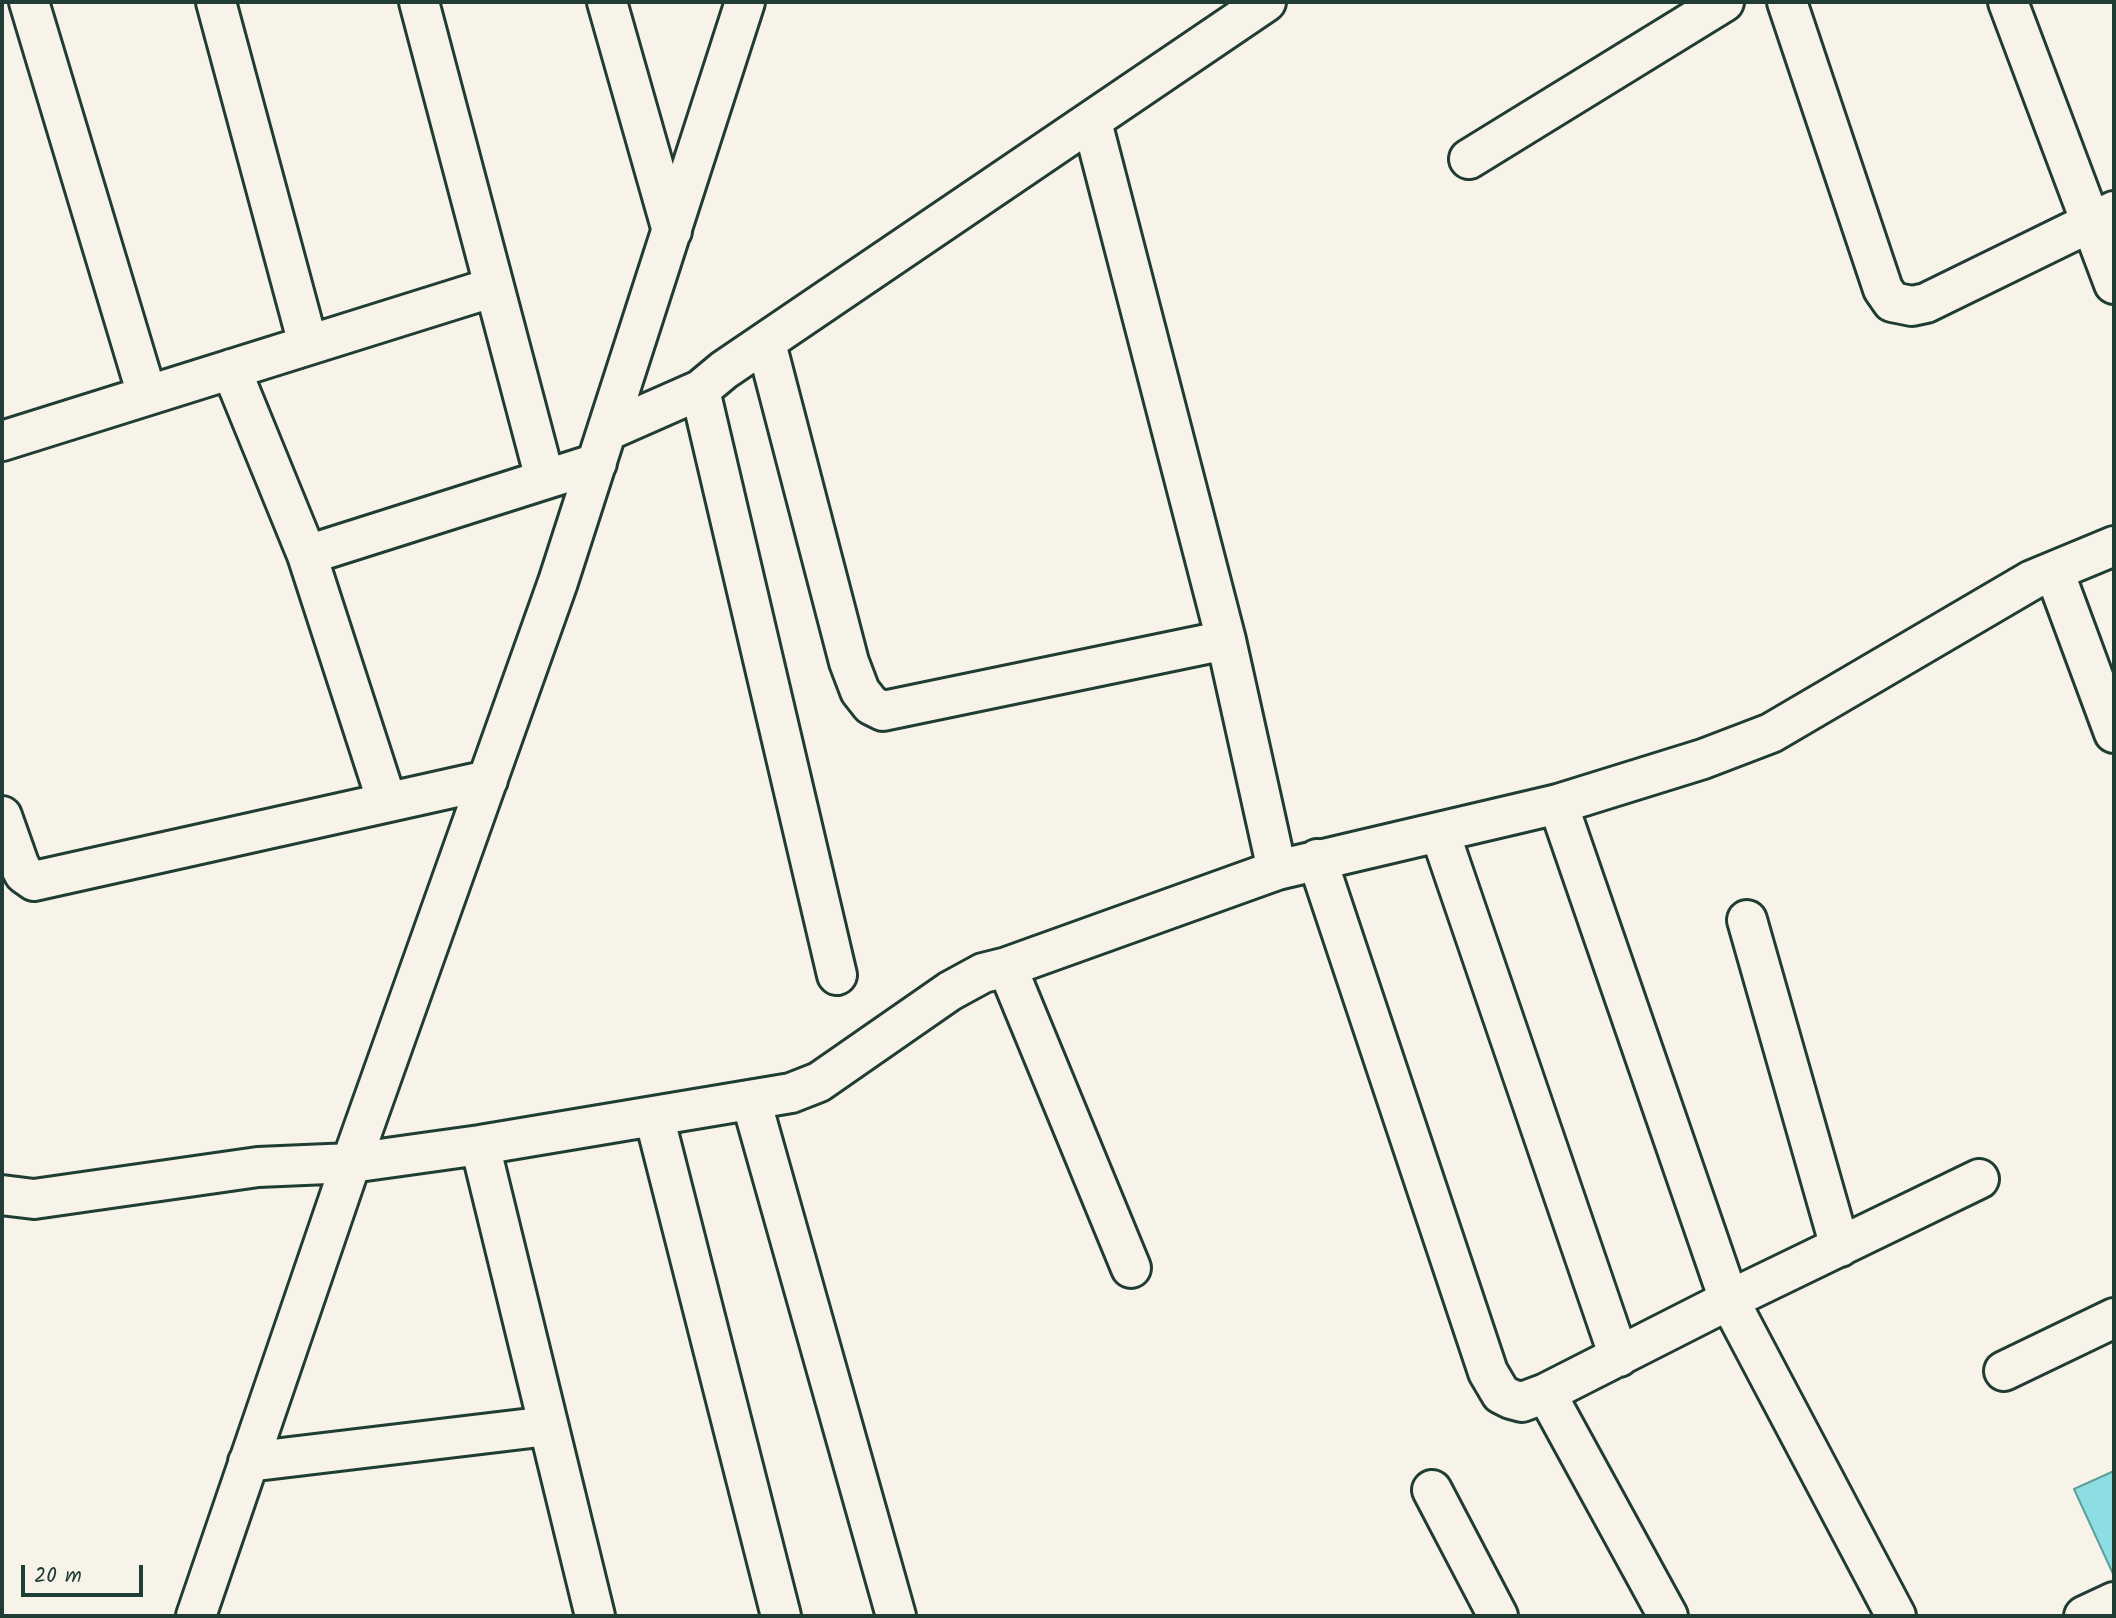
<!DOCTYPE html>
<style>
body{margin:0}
#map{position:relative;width:2116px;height:1618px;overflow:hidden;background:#f7f3e8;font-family:Kalam,sans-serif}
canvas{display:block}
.frame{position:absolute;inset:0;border:4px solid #1f3d34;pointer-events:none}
.scale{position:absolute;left:21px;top:1565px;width:122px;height:32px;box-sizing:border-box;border:4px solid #1f3d34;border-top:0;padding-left:9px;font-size:21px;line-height:24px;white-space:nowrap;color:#1f3d34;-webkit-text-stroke:5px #f7f3e8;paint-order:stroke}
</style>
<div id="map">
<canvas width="2116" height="1618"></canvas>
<div class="frame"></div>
<div class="scale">20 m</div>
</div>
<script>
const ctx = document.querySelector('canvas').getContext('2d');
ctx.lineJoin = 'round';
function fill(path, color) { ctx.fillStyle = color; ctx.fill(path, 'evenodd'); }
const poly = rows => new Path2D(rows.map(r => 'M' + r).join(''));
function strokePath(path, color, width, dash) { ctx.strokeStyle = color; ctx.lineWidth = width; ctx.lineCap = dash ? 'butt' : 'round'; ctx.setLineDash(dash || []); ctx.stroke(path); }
const water = poly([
 [2114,1471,2114,1576,2074,1489,2114,1471]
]);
fill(water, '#8cdee2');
strokePath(water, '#609e9c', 2);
const street = poly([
 [29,2,147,395],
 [216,2,308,344],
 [419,2,545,479],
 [607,2,672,231],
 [1787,2,1883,289,1892,302,1912,306,1926,303,2114,211],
 [2008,2,2114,284],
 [1092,122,1226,640,1277,870],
 [1469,159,1724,2],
 [766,343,849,662,860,691,871,705,883,711,1226,640],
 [231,369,307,555],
 [700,390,837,975],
 [607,431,700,390,724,370,1266,2],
 [2,441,494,287],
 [2054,571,2114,733],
 [387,802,307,555,597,463],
 [1558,804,1729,1300,1896,1616],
 [2,816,19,864,24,874,34,881,488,780],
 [1440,833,1619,1357],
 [1317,859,1488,1372,1501,1394,1511,1399,1522,1402,1546,1393,1729,1300,1979,1179],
 [1747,920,1840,1247],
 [1007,967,1131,1268],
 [751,1100,896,1616],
 [654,1116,781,1616],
 [480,1145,595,1616],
 [2,1195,34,1199,258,1167,351,1163,480,1145,791,1093,819,1082,950,991,983,973,1007,967,1277,870,1558,804,1703,759,1771,733,2032,580,2114,546],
 [2004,1371,2114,1318],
 [1546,1393,1668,1616],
 [248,1462,548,1426],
 [1432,1490,1498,1616],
 [196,1616,351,1163,558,582,745,2],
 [2084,1616,2114,1602]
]);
strokePath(street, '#1f3d34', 44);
strokePath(street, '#f7f3e8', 38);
</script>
